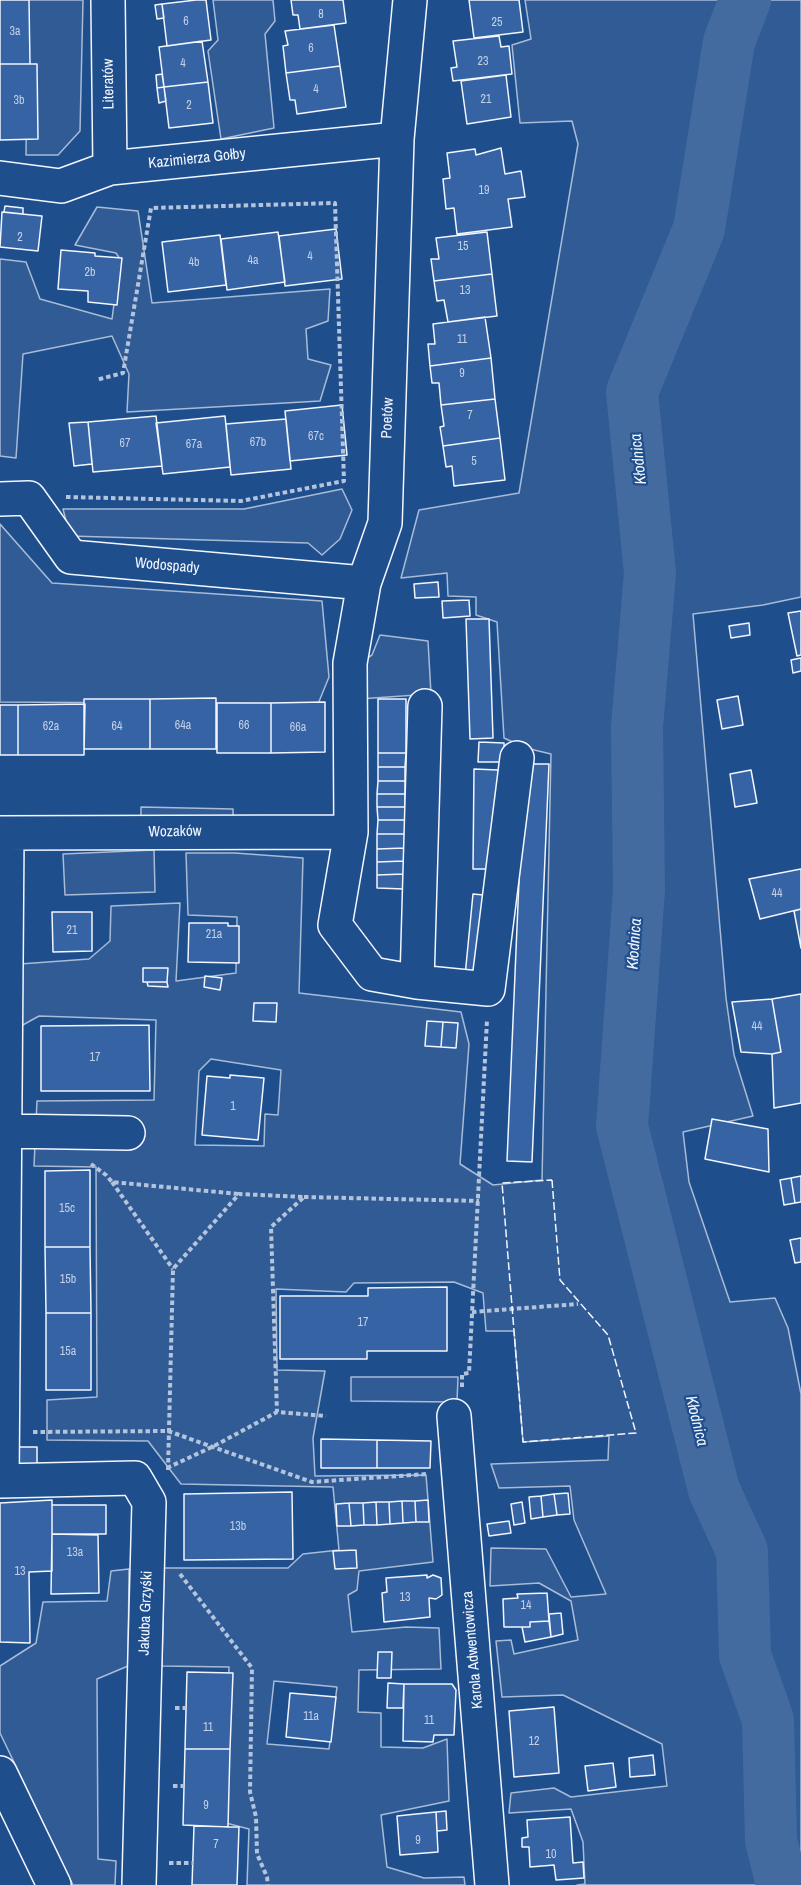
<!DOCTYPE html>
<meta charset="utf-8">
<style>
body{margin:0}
canvas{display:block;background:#1f4e8c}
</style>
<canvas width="801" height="1885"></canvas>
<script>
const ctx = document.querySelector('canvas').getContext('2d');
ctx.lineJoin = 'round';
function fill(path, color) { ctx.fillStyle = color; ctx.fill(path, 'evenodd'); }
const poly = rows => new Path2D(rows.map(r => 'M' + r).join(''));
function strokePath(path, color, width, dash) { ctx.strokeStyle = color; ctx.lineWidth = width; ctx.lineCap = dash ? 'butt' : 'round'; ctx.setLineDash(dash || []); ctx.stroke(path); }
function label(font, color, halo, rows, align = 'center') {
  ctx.font = font + ' "Archivo Narrow",sans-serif'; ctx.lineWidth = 4.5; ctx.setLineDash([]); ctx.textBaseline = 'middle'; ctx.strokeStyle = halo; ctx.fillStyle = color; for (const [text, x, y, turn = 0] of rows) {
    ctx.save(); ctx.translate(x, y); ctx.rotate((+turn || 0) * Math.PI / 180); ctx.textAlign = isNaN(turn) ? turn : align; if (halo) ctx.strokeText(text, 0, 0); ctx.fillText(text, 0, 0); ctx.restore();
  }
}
const built = poly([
 [20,0,83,0,80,131,58,155,26,155,27,64,20,0],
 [213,0,273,0,275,21,265,34,274,128,221,139,208,51,218,40,213,0],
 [525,0,801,0,801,597,763,605,693,614,726,998,734,1055,753,1116,683,1132,689,1182,730,1302,775,1298,788,1328,801,1394,801,1885,577,1885,585,1884,583,1842,571,1809,509,1813,511,1793,554,1788,571,1797,667,1786,662,1744,563,1695,502,1697,496,1641,511,1640,514,1654,578,1640,571,1601,539,1583,490,1586,491,1548,546,1549,571,1597,606,1594,574,1520,570,1486,499,1488,491,1464,608,1460,609,1436,523,1442,514,1331,486,1331,483,1293,454,1282,354,1283,346,1292,276,1289,277,1370,325,1371,313,1438,315,1476,426,1475,433,1562,359,1571,357,1590,348,1595,352,1632,406,1627,439,1628,441,1669,359,1670,358,1712,381,1713,381,1747,423,1748,447,1739,449,1801,381,1815,387,1867,424,1878,464,1877,465,1885,247,1885,249,1829,226,1823,229,1667,162,1666,164,1568,288,1568,303,1554,339,1550,333,1487,181,1484,148,1441,47,1440,47,1400,97,1397,96,1167,34,1166,37,1101,154,1100,156,1020,39,1016,21,1026,20,964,89,959,110,941,111,906,180,903,176,981,236,973,237,917,188,915,186,853,235,853,303,858,299,993,461,1012,469,1044,460,1164,493,1185,542,1180,551,754,526,748,504,738,497,622,476,615,476,597,448,596,447,573,401,578,419,510,519,493,578,144,572,121,520,123,512,45,531,39,525,0],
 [211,1059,281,1070,278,1115,265,1114,264,1146,195,1145,199,1071,211,1059],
 [274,1681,337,1687,329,1749,267,1744,274,1681],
 [97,207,138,211,152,303,330,289,328,321,306,329,308,359,331,365,320,401,127,412,129,374,112,336,23,354,16,458,0,456,0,259,26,262,40,299,112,319,120,259,116,253,75,245,97,207],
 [342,489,352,510,340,539,322,555,308,543,70,536,63,509,244,509,342,489],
 [0,524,52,583,322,601,329,677,318,704,0,702,0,524],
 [380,635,428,641,431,694,359,699,356,665,372,655,380,635],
 [141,807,233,809,233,821,141,820,141,807],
 [154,850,155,892,65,895,63,854,154,850],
 [351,1377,458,1377,457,1402,351,1401,351,1377],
 [129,1569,128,1666,97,1679,98,1859,116,1861,115,1885,73,1885,0,1733,0,1666,36,1643,43,1602,107,1601,111,1571,129,1569]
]);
fill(built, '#305b95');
strokePath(built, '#a8bbd7', 1.5);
strokePath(poly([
 [745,0,729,42,699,229,632,392,650,573,637,727,639,890,622,1126,714,1490,742,1551,745,1655,768,1720,771,1840,782,1885]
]), '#446ba0', 52);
const building = poly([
 [0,0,29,0,30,64,0,64,0,0],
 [196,0,206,0,211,40,167,46,162,4,196,0],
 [291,0,343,0,346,23,300,29,298,15,293,15,291,0],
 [469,0,519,0,523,32,474,38,469,0],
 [162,4,164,18,157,19,155,5,162,4],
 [334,25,340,66,286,73,283,46,288,45,285,31,334,25],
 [499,36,501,47,509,46,512,74,453,81,451,68,457,67,453,41,499,36],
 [202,41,208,82,164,87,159,47,202,41],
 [0,64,37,64,38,139,0,140,0,64],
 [340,66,346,107,297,114,295,100,290,100,286,73,340,66],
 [162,74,164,87,157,88,156,75,162,74],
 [506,75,511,117,467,124,461,81,506,75],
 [208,82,213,123,169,128,164,87,208,82],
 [164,87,166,101,159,103,157,88,164,87],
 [501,148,505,174,521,171,525,197,508,199,512,227,457,234,454,208,446,209,443,179,450,178,447,153,475,149,476,155,501,148],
 [5,206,23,208,23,214,4,212,5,206],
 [2,212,42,216,38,251,0,247,2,212],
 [336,229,342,279,285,286,279,236,336,229],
 [278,232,285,282,227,290,221,239,278,232],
 [487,232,492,274,434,281,431,259,439,259,436,238,487,232],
 [220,235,226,285,168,292,162,242,220,235],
 [61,250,95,253,95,256,122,258,117,305,88,302,88,291,58,289,61,250],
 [492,274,497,316,448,322,444,300,437,301,434,281,492,274],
 [485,317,491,358,430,366,428,344,435,344,433,324,485,317],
 [491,358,495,399,441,405,439,383,432,383,430,366,491,358],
 [495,399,500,438,443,446,440,427,444,426,441,405,495,399],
 [342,405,347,455,290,461,285,411,342,405],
 [156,416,162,466,93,472,88,422,156,416],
 [225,416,230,467,163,474,156,423,225,416],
 [286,419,291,469,231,475,226,424,286,419],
 [88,422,92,464,74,466,69,423,88,422],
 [500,438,505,480,454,486,452,466,446,467,443,446,500,438],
 [438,582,439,597,415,598,414,584,438,582],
 [469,600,470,616,443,618,442,601,469,600],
 [801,611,801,655,797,656,788,613,801,611],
 [466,619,489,619,493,738,470,739,466,619],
 [749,623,750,635,731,638,729,626,749,623],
 [801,658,801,671,793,673,791,660,801,658],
 [738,696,743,725,722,729,717,700,738,696],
 [216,698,216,749,150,749,150,699,216,698],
 [84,699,150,699,150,749,84,749,84,699],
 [378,699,406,699,406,753,378,753,378,699],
 [325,702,325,752,271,753,271,703,325,702],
 [217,703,271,703,271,753,217,753,217,703],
 [85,704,84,755,18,755,18,705,85,704],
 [0,705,18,705,18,755,0,755,0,705],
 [479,742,504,743,505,762,478,762,479,742],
 [378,753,406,753,405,767,378,767,378,753],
 [524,764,549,764,532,1162,507,1161,524,764],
 [378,767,405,767,405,781,378,781,378,767],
 [474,769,498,770,497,869,473,869,474,769],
 [751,770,757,803,735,807,730,774,751,770],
 [378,781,405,781,405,794,377,794,378,781],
 [377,794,405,794,405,807,377,807,377,794],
 [377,807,405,807,405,820,378,820,377,807],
 [378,820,405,820,405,834,377,834,378,820],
 [377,834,405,834,405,848,377,849,377,834],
 [405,848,404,861,377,862,377,849,405,848],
 [404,861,404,874,377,875,377,862,404,861],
 [801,869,801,909,760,919,749,879,801,869],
 [404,874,404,889,377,888,377,875,404,874],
 [473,894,494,896,487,978,465,976,473,894],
 [801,909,801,948,794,911,801,909],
 [52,912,92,912,92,951,53,952,52,912],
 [189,923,228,923,228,926,239,926,239,963,188,962,189,923],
 [143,968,168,968,167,982,143,982,143,968],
 [205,976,222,978,220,990,204,987,205,976],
 [147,982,167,982,168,987,148,986,147,982],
 [801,994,801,1103,774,1108,772,1054,781,1052,772,999,801,994],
 [772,999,781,1052,772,1054,741,1052,732,1002,772,999],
 [254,1003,277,1003,276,1022,253,1021,254,1003],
 [427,1021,443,1022,441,1047,425,1046,427,1021],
 [443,1022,458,1023,456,1048,441,1047,443,1022],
 [149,1025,150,1091,41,1091,41,1026,149,1025],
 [230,1075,264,1078,258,1140,202,1135,207,1076,230,1078,230,1075],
 [712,1119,768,1129,769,1172,705,1159,712,1119],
 [90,1170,90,1247,45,1247,45,1171,90,1170],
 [801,1176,801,1202,795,1203,791,1178,801,1176],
 [791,1178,795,1203,784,1205,780,1180,791,1178],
 [801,1238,801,1262,795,1263,790,1240,801,1238],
 [45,1247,90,1247,91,1313,46,1313,45,1247],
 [447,1287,447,1351,367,1351,367,1359,280,1359,280,1296,368,1296,368,1288,447,1287],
 [46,1313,91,1313,91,1390,46,1390,46,1313],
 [321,1439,377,1440,377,1468,321,1468,321,1439],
 [377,1440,431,1441,430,1468,377,1468,377,1440],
 [15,1447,37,1447,37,1468,15,1469,15,1447],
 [292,1492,293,1559,184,1560,184,1494,292,1492],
 [568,1493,570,1514,557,1515,554,1494,568,1493],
 [554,1494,557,1515,543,1517,541,1496,554,1494],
 [541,1496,543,1517,531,1519,529,1497,541,1496],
 [52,1500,52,1571,29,1572,30,1643,0,1642,0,1503,52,1500],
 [428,1500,429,1522,416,1522,415,1501,428,1500],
 [402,1501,415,1501,416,1522,403,1523,402,1501],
 [402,1501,403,1523,390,1524,389,1502,402,1501],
 [376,1502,389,1502,390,1524,377,1525,376,1502],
 [376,1502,377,1525,364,1525,363,1503,376,1502],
 [522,1502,525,1523,514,1525,511,1504,522,1502],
 [349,1503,363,1503,364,1525,351,1526,349,1503],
 [349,1503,351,1526,337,1526,336,1504,349,1503],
 [52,1505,106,1505,106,1534,52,1534,52,1505],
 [509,1521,511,1533,489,1536,487,1524,509,1521],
 [52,1534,98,1535,99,1593,51,1594,52,1534],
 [356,1550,357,1568,335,1569,333,1551,356,1550],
 [427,1575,427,1578,433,1575,441,1578,442,1595,436,1599,429,1598,430,1617,384,1622,382,1593,387,1592,386,1578,427,1575],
 [547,1593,549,1621,530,1622,530,1627,504,1627,503,1599,518,1598,517,1594,547,1593],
 [561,1613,563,1634,551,1637,549,1614,561,1613],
 [549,1621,551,1637,525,1642,522,1627,530,1627,530,1622,549,1621],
 [378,1652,392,1652,391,1678,377,1678,378,1652],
 [187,1672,233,1673,230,1749,185,1749,187,1672],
 [388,1683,404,1684,403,1708,387,1708,388,1683],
 [404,1684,452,1684,456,1690,454,1735,434,1735,433,1742,403,1741,404,1684],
 [290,1693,336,1697,331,1742,286,1737,290,1693],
 [554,1707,559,1773,514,1777,509,1711,554,1707],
 [185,1749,230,1749,228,1827,183,1825,185,1749],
 [653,1755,655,1775,630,1777,629,1758,653,1755],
 [613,1763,616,1787,588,1791,585,1766,613,1763],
 [446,1811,447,1830,437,1831,436,1812,446,1811],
 [436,1812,438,1852,400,1855,397,1816,436,1812],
 [570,1817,573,1863,583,1862,584,1878,556,1880,554,1865,530,1867,529,1847,522,1847,522,1838,528,1837,527,1820,570,1817],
 [194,1826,239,1827,237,1885,192,1885,194,1826]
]);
fill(building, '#3563a3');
strokePath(building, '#f2f6ff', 1.5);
const minor = poly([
 [108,0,110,168],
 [410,0,397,139,385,523,364,583,350,663,351,832,335,925,372,974,417,982],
 [0,178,61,186,110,168,397,139],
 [0,499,29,498,71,557,364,583],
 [425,706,417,982,488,989,517,758],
 [0,833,351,832],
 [5,1131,128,1133],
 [454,1416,492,1885],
 [0,1481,135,1478,149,1502,139,1885],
 [2,1481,7,833],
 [0,1773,54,1885]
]);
strokePath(minor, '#f2f6ff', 36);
strokePath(poly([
 [66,497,241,501,344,481,335,203,151,208,123,373,96,380],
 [91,1164,106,1175,112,1182,239,1194],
 [112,1182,173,1269],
 [304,1197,479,1201],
 [472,1312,578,1304],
 [462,1387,462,1374,469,1373,487,1020],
 [33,1432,168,1431,312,1482,427,1474],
 [167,1468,214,1446,277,1412,326,1416],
 [168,1470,173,1269,239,1194,304,1197,271,1227,277,1412],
 [180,1574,252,1668,250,1792,256,1817,257,1854,267,1877,268,1885],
 [175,1708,186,1708],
 [173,1786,184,1786],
 [169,1863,193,1863]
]), '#b3c4dc', 4, [4.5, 3]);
strokePath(minor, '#1f4e8c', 33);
strokePath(poly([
 [552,1180,560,1280,608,1335,636,1433,523,1442,502,1183,552,1180]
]), '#f2f6ff', 1.5, [8, 3]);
label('12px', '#c3d1e8', null, [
 ["8",321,15],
 ["6",186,22],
 ["25",497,23],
 ["3a",15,32],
 ["6",311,49],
 ["23",483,62],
 ["4",183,64],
 ["4",316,90],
 ["21",486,100],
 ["3b",19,101],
 ["2",189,106],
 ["19",484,191],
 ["2",20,238],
 ["15",463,247],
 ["4",310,257],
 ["4a",253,261],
 ["4b",194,263],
 ["2b",90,273],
 ["13",465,291],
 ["11",462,340],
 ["9",462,374],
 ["7",470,416],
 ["67c",316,437],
 ["67b",258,443],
 ["67",125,444],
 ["67a",194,445],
 ["5",474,462],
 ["64a",183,726],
 ["66",244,726],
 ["62a",51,727],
 ["64",117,727],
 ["66a",298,728],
 ["44",777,894],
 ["21",72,931],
 ["21a",214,935],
 ["44",757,1027],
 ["17",95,1058],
 ["1",233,1107],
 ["15c",67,1209],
 ["15b",68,1280],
 ["17",363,1323],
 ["15a",68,1352],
 ["13b",238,1527],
 ["13a",75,1553],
 ["13",20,1572],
 ["13",405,1598],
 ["14",526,1606],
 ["11a",311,1717],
 ["11",429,1721],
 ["11",208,1728],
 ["12",534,1742],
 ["9",206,1806],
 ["9",418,1841],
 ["7",216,1845],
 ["10",551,1855]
]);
label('15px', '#f2f6ff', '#1f4e8c', [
 ["Literatów",109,84,-91],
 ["Kazimierza Gołby",197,159,-6],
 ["Poetów",388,418,-88],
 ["Wodospady",167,566,5],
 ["Wozaków",175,832,-1],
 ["Jakuba Grzyśki",146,1613,-88],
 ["Karola Adwentowicza",473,1650,-95]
]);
label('italic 16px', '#f2f6ff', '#1f4e8c', [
 ["Kłodnica",639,459,-96],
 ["Kłodnica",635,944,-86],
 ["Kłodnica",696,1421,76]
]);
</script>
